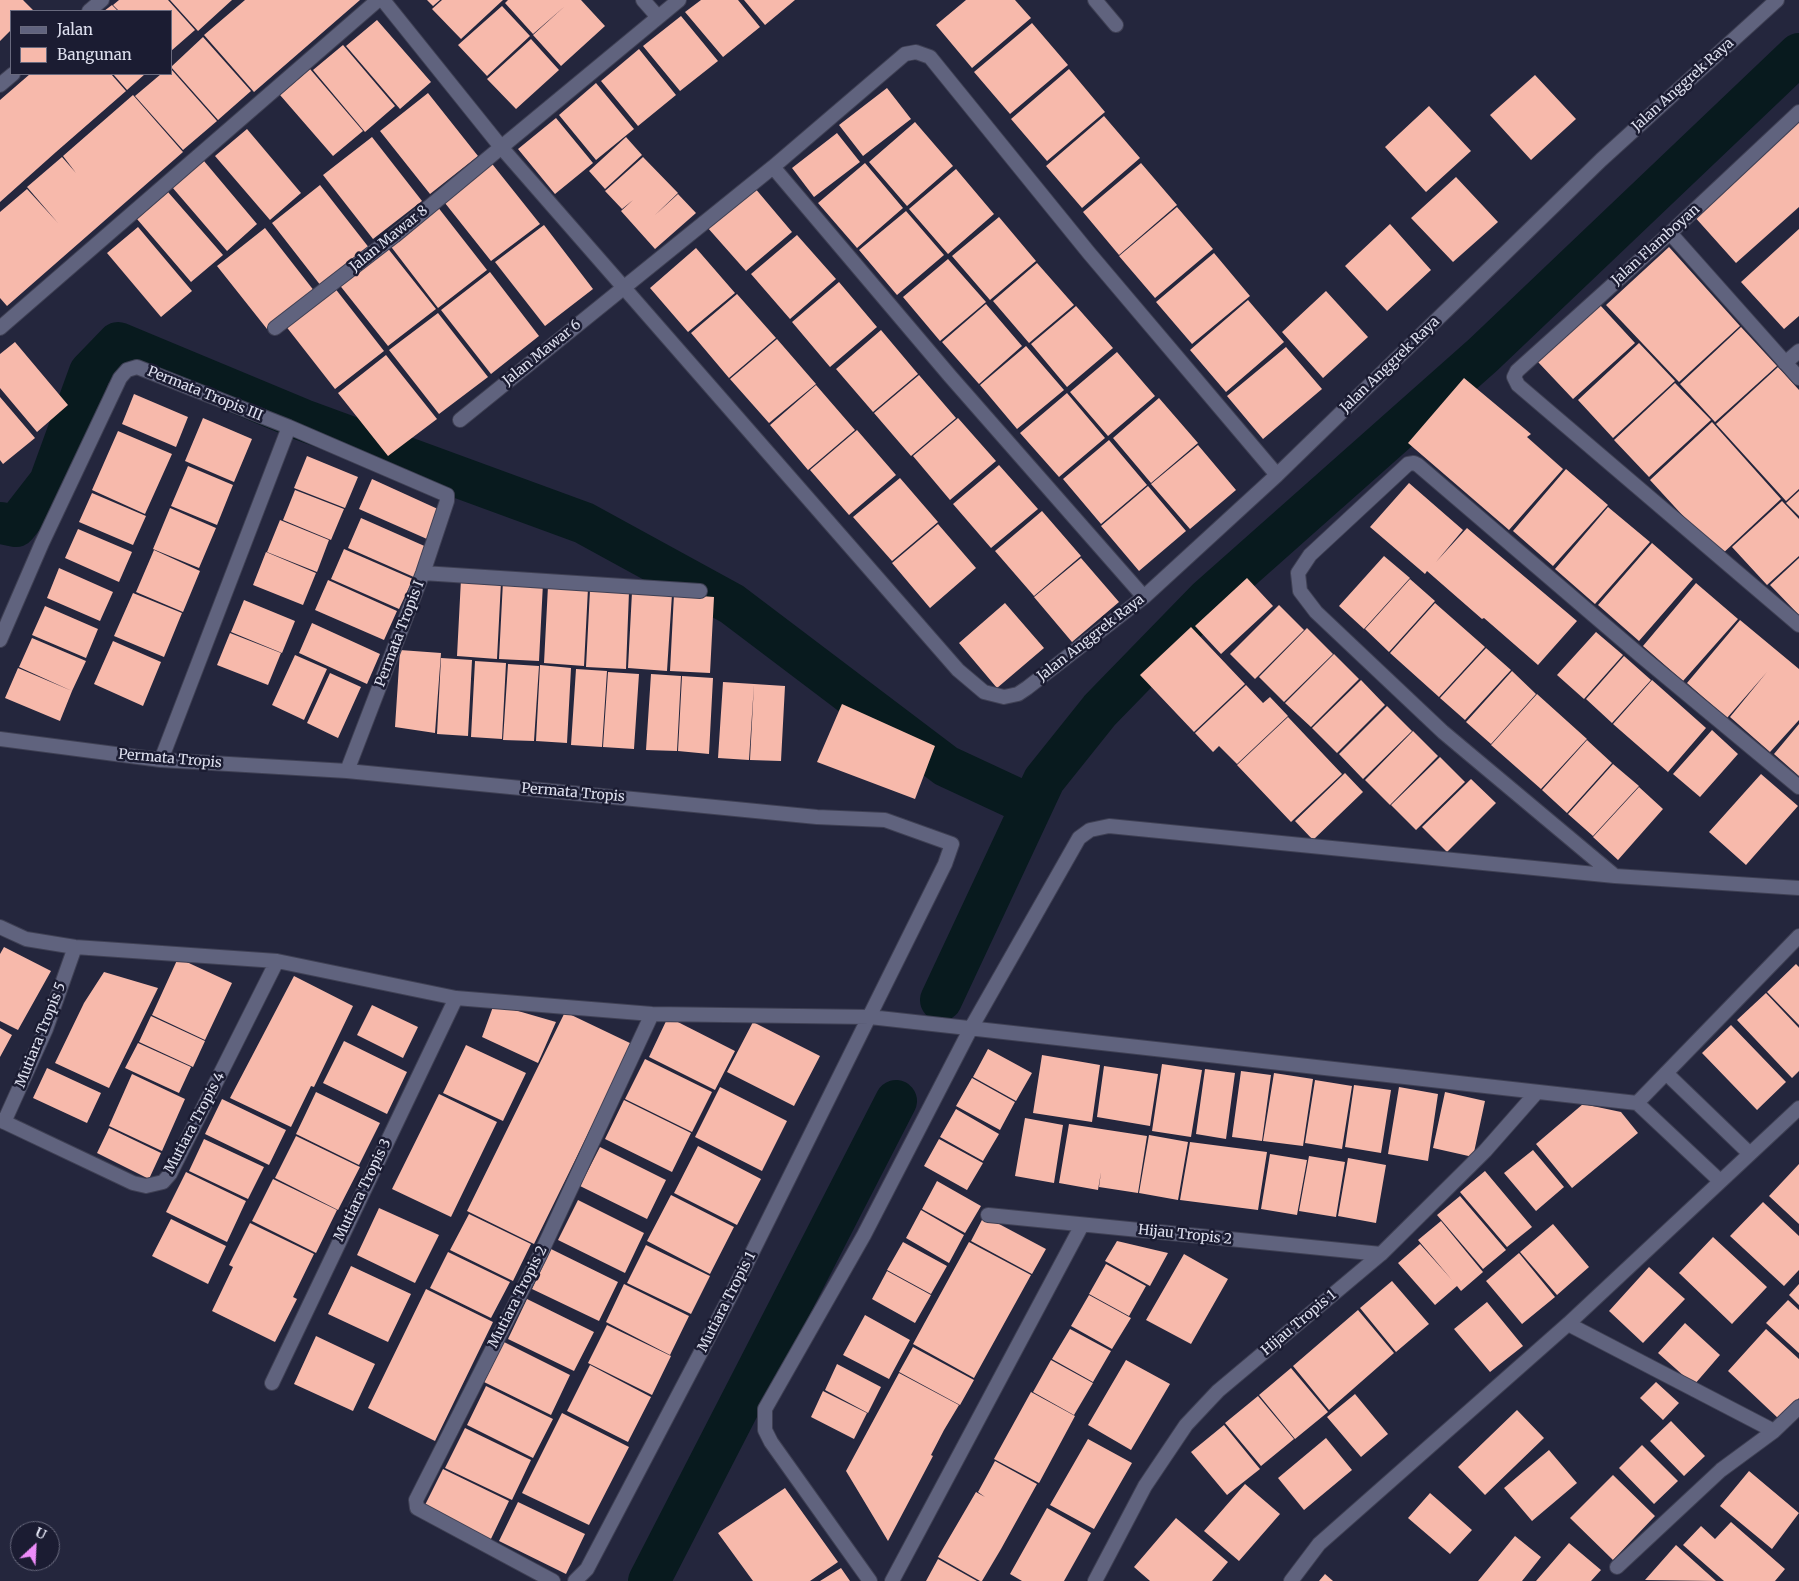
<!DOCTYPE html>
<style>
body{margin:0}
#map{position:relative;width:1799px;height:1581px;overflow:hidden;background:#24263d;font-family:Merriweather,serif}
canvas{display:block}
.legend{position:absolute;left:10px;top:10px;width:162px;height:65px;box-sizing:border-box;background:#1b1c32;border:1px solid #696a7e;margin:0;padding:6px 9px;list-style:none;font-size:15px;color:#dee0ef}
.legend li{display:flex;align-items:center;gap:10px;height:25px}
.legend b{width:25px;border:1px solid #696a7e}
.north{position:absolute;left:10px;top:1521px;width:50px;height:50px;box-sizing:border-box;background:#1b1c32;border:1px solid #696a7e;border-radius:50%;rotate:25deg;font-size:14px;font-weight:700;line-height:20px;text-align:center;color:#dee0ef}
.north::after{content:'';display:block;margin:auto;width:18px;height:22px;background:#ed8cf9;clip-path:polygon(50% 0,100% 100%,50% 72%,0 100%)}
</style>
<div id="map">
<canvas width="1799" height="1581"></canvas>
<ul class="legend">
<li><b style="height:6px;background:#60637e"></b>Jalan</li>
<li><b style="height:14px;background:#f7b9ab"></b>Bangunan</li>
</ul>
<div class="north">U</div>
</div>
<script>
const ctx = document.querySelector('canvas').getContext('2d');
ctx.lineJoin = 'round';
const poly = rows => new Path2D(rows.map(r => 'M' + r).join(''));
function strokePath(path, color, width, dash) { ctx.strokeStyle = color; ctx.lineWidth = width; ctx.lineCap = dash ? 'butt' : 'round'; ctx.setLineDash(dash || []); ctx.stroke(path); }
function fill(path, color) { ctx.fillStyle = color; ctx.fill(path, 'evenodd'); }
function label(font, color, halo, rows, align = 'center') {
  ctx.font = font + ' Merriweather,serif'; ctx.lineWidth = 5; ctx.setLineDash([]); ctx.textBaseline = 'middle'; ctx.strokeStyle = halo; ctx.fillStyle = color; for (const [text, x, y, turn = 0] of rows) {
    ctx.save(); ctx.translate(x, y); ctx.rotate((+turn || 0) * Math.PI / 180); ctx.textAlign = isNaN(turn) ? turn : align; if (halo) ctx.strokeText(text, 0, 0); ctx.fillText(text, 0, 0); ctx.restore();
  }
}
strokePath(poly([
 [0,523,16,526,50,482,90,372,118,343,303,420,584,523,732,604,946,766,1032,806],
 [941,1000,1044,780,1100,710,1208,599,1483,355,1799,54],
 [649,1581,896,1101]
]), '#081a1e', 42);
fill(poly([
 [0,0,23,0,33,10,11,11,11,30,0,41],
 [119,0,168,0,195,30,171,51,171,11,119,11,113,5],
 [170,0,232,0,198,31],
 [245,0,360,0,254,92,204,35],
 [427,0,440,0,433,6],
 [442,0,503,0,461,39,432,9],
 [508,0,581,0,605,26,561,66,533,35,565,6,533,34,505,3],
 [701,0,738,0,760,27,723,57,685,12],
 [744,0,795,0,765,25],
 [966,0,1015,0,1031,18,972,68,936,25],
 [112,5,118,11,104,11],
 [502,6,530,36,487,76,458,45],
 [681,16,718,61,680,91,643,46],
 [377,20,431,82,400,109,346,46],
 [1032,23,1068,65,1010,114,974,72],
 [203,37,251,91,218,120,171,67],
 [531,39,559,70,516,109,487,79],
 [343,45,395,106,365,132,313,70],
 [639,49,676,95,638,126,601,81],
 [171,69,217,121,183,150,135,96,161,74,171,74],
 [310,69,363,131,333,156,280,95],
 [1069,69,1105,112,1047,161,1011,119],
 [30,74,111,74,126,91,56,152,42,136,56,152,0,202,0,100],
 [113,74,145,74,127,90],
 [1535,75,1576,119,1531,160,1490,115],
 [596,83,634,129,596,160,559,115],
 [887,88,911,119,863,156,839,125],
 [428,93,478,156,430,194,380,131],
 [133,95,183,152,7,306,0,298,0,212,27,189,58,223,27,187,62,157,76,173,63,156],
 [1429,106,1471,151,1426,192,1385,147],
 [1104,116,1140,158,1082,208,1046,166],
 [556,118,593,163,555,194,518,149],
 [1799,120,1799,207,1736,263,1693,215],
 [915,122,953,166,907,206,869,162],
 [247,129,301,193,270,220,215,156],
 [837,133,860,162,814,197,792,168],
 [372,137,422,201,373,239,323,175],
 [626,137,642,155,605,189,589,171],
 [643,157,678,193,654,216,678,194,696,213,655,249,621,211,633,200,622,209,605,191],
 [489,160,540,224,491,261,441,198],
 [204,161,257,224,227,251,172,187],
 [865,163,903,208,857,248,818,203],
 [1141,163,1177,205,1119,255,1083,212],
 [956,169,994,214,948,254,909,209],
 [1456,177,1498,222,1453,262,1411,218],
 [320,185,370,249,321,286,272,223],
 [754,187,792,232,746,271,707,227],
 [168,192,223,255,191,282,137,219],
 [437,206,487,270,438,308,389,244],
 [1177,207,1213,249,1155,298,1119,256],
 [906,211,944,255,897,295,859,250],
 [999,217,1036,261,990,300,952,256],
 [1390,224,1431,270,1387,311,1345,266],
 [544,225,593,289,545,326,495,262],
 [138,227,192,291,161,317,107,253],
 [265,228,315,292,267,329,217,266],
 [1799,229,1799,316,1784,329,1741,282],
 [797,235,836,279,790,319,751,274],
 [386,246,436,309,388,346,338,283],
 [1669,247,1740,326,1679,382,1606,305],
 [696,248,735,293,688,332,650,288],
 [1214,253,1250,296,1192,344,1156,302],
 [948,259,986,302,940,341,903,297],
 [1037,263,1074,305,1029,343,993,301],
 [490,272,539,336,491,374,441,310],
 [839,282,877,327,830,367,792,322],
 [334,287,384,351,335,389,285,325],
 [1326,291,1368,337,1323,378,1282,332],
 [737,294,776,338,729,378,691,333],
 [1248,300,1284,342,1226,392,1190,350],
 [986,304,1022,346,979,384,942,342],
 [1600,305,1635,343,1573,399,1538,362],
 [1076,306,1113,348,1067,387,1031,344],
 [438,313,488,377,439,414,389,350],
 [1741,327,1777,366,1715,422,1680,384],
 [881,330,918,374,873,412,836,369],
 [777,339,816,384,769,423,730,379],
 [15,342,68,405,37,432,0,388,0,354],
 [1639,343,1675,381,1613,438,1578,400],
 [1026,346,1064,390,1017,429,980,385],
 [1286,347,1322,389,1263,439,1227,396],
 [1117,352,1155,396,1108,436,1070,392],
 [386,355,437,419,388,456,338,393],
 [1778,367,1799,390,1799,489,1786,501,1716,424],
 [919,375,956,418,911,456,874,413],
 [1464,378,1531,434,1527,437,1563,469,1509,530,1408,443],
 [1675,383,1711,420,1649,477,1614,440],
 [816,385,855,430,808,470,770,425],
 [1067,393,1105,438,1059,477,1020,433],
 [134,394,188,417,176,447,122,424],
 [0,397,35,438,3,464,0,460],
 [1159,398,1198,443,1151,483,1113,438],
 [203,418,252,439,234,482,185,461],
 [958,418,996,461,950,500,913,456],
 [1712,422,1781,499,1720,556,1650,480],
 [857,430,896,475,849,515,810,470],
 [118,431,172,454,145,514,92,490],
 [1109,440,1147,485,1101,524,1063,479],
 [1198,445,1236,490,1190,529,1151,484],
 [307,456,358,477,345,508,294,488],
 [999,465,1038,509,991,548,953,504],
 [188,466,233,485,217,525,171,506],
 [1566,469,1608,505,1553,566,1513,531],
 [900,478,938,522,892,561,853,517],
 [372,479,440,510,427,539,359,509],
 [1409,483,1463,530,1436,562,1467,528,1577,621,1538,665,1484,618,1482,619,1427,571,1425,574,1370,527],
 [1148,486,1186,531,1139,571,1101,526],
 [295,490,344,509,331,540,283,520],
 [1799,491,1799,516,1786,503],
 [92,493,146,516,133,545,79,522],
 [1782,501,1799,519,1799,556,1767,585,1732,547],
 [1608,507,1650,542,1595,604,1555,569],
 [170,508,216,528,199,568,153,549],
 [1042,511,1081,556,1034,596,995,551],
 [361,518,429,548,416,578,348,548],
 [280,520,329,540,317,572,267,552],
 [938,524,976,568,930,608,892,563],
 [78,529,132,552,119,582,65,558],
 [1652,543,1693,579,1639,641,1598,605],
 [344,549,413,579,399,609,331,579],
 [154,550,200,571,183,612,136,592],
 [266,552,316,573,303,605,253,585],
 [1384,556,1410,578,1364,629,1339,606],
 [1081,558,1119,602,1072,642,1034,597],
 [1799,558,1799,615,1770,585],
 [59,568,113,592,100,621,47,598],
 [1247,578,1273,606,1221,654,1195,626],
 [461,579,501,582,497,659,457,656],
 [1410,579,1435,601,1389,652,1365,629],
 [328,580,397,611,384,640,315,610],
 [503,581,543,583,539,661,499,659],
 [1696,583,1738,619,1683,681,1643,646],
 [548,586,588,588,584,666,544,663],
 [590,590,629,592,626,669,586,667],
 [632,592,672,594,667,671,628,668],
 [133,593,182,613,164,657,114,636],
 [674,594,714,597,710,673,670,671],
 [244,600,295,621,282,653,231,632],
 [1005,603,1044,648,997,688,959,643],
 [1435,603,1485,647,1439,697,1390,653],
 [1279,605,1304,630,1255,679,1230,654],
 [45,606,98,629,86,658,32,635],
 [1740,620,1799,669,1799,720,1770,752,1730,717,1767,672,1727,718,1687,683],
 [312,623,380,654,367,684,299,653],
 [1191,627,1245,684,1194,732,1140,675],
 [1307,628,1333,654,1284,702,1259,677],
 [1596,632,1623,655,1584,699,1557,675],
 [230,633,281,653,268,685,217,665],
 [32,638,86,661,72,691,19,667],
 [113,641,161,662,143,706,94,684],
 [1486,648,1511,670,1465,720,1440,698],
 [400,650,441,653,435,733,395,727],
 [1334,654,1359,679,1311,727,1285,703],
 [295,655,327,669,304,720,272,705],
 [1624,656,1651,680,1612,723,1586,699],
 [441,658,472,660,468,736,437,734],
 [475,661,506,663,502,739,471,737],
 [508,664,539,666,534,741,503,740],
 [540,665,571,668,567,743,536,741],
 [18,668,72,691,60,721,5,698],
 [576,669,607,671,602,747,571,745],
 [1512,671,1536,694,1491,744,1466,722],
 [608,672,639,674,634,749,603,747],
 [330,673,361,687,338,738,307,723],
 [651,674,681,676,677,751,646,750],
 [682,676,713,678,709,754,678,751],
 [1361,680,1385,705,1337,753,1312,728],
 [1652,680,1706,728,1668,772,1613,724],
 [723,682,754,684,749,760,718,758],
 [754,684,785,686,781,761,750,760],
 [1246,685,1263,703,1270,697,1288,716,1237,764,1219,746,1213,752,1195,733],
 [1537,694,1587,739,1541,789,1491,745],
 [842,704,935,746,915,799,817,762],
 [1387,706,1412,731,1363,779,1339,754],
 [1288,717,1342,774,1291,822,1237,765],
 [1799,724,1799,776,1774,754],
 [1712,730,1738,754,1700,797,1673,774],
 [1413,731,1438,756,1390,805,1365,780],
 [1587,740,1612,763,1567,813,1542,790],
 [1440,757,1465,782,1416,830,1391,805],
 [1613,764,1639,786,1593,836,1568,814],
 [1345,773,1363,792,1313,840,1295,821],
 [1761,774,1798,806,1746,865,1709,832],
 [1471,779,1496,803,1447,852,1422,827],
 [1639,787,1663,809,1618,860,1593,837],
 [4,947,51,971,18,1030,0,1021,0,954],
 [178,958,232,983,205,1040,152,1015],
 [1796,964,1799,967,1799,1025,1767,992],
 [104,972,158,988,109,1088,55,1063,84,1003],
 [294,976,353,1006,314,1087,311,1086,291,1127,230,1098],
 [1766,993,1799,1028,1799,1071,1792,1078,1737,1020],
 [494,1004,556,1022,538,1063,482,1037],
 [372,1005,418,1027,403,1058,357,1035],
 [565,1012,632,1044,534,1244,467,1211],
 [151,1016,205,1041,193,1067,139,1042],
 [668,1017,735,1051,715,1090,649,1057],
 [753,1022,820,1056,794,1106,727,1072],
 [1731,1025,1786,1082,1757,1110,1702,1053],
 [0,1028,12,1035,0,1057],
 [344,1041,407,1072,387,1114,323,1083],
 [138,1043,191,1067,179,1093,125,1068],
 [466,1045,526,1073,503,1121,443,1093],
 [988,1049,1032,1073,1016,1101,973,1077],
 [1042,1055,1100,1065,1092,1122,1033,1113],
 [645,1059,712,1092,692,1132,625,1099],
 [1162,1064,1202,1070,1191,1137,1152,1131],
 [1104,1066,1158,1074,1150,1126,1097,1117],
 [47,1068,101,1093,87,1123,33,1098],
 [1205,1069,1235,1073,1226,1139,1196,1134],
 [1241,1071,1271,1075,1262,1141,1232,1137],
 [1274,1073,1313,1079,1303,1146,1263,1141],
 [132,1074,185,1099,162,1151,109,1126],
 [972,1078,1015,1102,1000,1130,956,1106],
 [1315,1080,1352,1086,1342,1149,1305,1143],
 [1354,1085,1391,1090,1381,1153,1345,1147],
 [720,1087,787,1121,762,1171,695,1137],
 [1399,1087,1438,1094,1428,1161,1388,1154],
 [316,1092,380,1123,359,1165,296,1134],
 [1445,1092,1485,1101,1473,1157,1433,1148],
 [439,1094,497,1122,451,1217,392,1189],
 [222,1099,286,1130,269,1165,205,1134],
 [624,1100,691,1133,672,1172,605,1139],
 [1583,1104,1621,1112,1638,1133,1572,1188,1536,1144],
 [956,1109,999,1134,983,1161,940,1137],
 [1025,1118,1063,1125,1054,1183,1015,1176],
 [1069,1124,1147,1136,1138,1193,1099,1187,1101,1172,1098,1190,1059,1183],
 [109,1128,161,1153,149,1179,97,1153],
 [1149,1135,1188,1142,1178,1200,1139,1193],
 [296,1136,360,1167,338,1210,275,1178],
 [204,1139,264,1167,248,1199,189,1171],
 [939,1139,983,1163,967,1190,924,1166],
 [1190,1142,1267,1152,1258,1210,1180,1200],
 [698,1146,761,1179,737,1225,674,1193],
 [600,1147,666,1180,647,1219,580,1186],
 [1533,1150,1564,1187,1536,1211,1504,1173],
 [1270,1154,1307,1160,1297,1215,1261,1209],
 [1309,1156,1345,1162,1336,1217,1299,1211],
 [1348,1158,1386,1165,1376,1223,1338,1216],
 [1799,1164,1799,1224,1769,1196],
 [1485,1171,1532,1227,1507,1247,1460,1192],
 [186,1172,246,1201,227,1242,166,1212],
 [273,1179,337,1210,316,1253,252,1221],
 [937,1181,981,1206,965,1233,922,1209],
 [671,1195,734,1227,710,1274,647,1241],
 [1460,1196,1506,1250,1483,1269,1437,1215],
 [578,1200,644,1233,625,1273,558,1240],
 [1763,1202,1799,1236,1799,1270,1784,1286,1730,1236],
 [379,1208,439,1235,415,1283,357,1255],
 [921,1210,964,1235,949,1263,906,1238],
 [469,1214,531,1244,513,1281,450,1250],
 [984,1216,1046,1249,1032,1274,971,1241],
 [171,1219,226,1246,208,1284,152,1256],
 [1441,1221,1483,1272,1461,1291,1457,1286,1435,1305,1398,1263,1420,1244,1452,1280,1418,1240],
 [250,1223,314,1254,293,1297,297,1299,275,1342,212,1311,233,1267,229,1265],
 [1553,1224,1589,1267,1557,1295,1520,1252],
 [1713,1237,1767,1287,1732,1324,1679,1273],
 [1117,1241,1168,1253,1150,1286,1105,1261],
 [903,1242,947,1266,931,1294,887,1270],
 [969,1242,1031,1275,974,1378,913,1344],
 [646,1245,710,1276,691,1314,627,1283],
 [551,1249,618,1282,599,1321,532,1289],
 [448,1252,510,1282,491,1318,430,1288],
 [1519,1253,1555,1297,1522,1324,1486,1281],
 [1184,1254,1228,1279,1191,1344,1146,1320],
 [1106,1264,1146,1286,1129,1316,1089,1294],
 [351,1266,411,1294,388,1342,328,1314],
 [1649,1267,1685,1299,1643,1343,1609,1311],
 [887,1271,931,1295,915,1323,872,1299],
 [1392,1281,1429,1324,1396,1352,1360,1308],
 [624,1284,689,1316,670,1355,606,1322],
 [1799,1284,1799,1305,1789,1295],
 [426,1289,493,1322,435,1441,368,1408],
 [1089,1295,1131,1318,1112,1349,1071,1326],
 [527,1299,594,1332,574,1371,508,1339],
 [1788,1300,1799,1310,1799,1353,1766,1323],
 [1487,1302,1523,1346,1490,1372,1454,1329],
 [1358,1310,1394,1353,1329,1410,1293,1366],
 [865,1315,910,1340,889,1379,843,1355],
 [1685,1323,1720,1355,1694,1385,1658,1353],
 [607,1325,671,1356,652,1395,588,1363],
 [1070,1329,1111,1351,1093,1382,1052,1359],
 [1766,1329,1799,1359,1799,1398,1779,1419,1728,1371],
 [316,1336,375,1364,353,1411,294,1384],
 [504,1342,570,1375,551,1415,484,1382],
 [913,1347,974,1380,960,1405,899,1372],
 [1051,1360,1093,1383,1074,1415,1033,1392],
 [1126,1360,1170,1384,1131,1450,1088,1425],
 [837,1364,881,1387,868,1413,825,1390],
 [590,1365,651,1397,628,1442,567,1411],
 [1291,1368,1328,1412,1295,1439,1259,1395],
 [899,1373,959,1405,944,1430,931,1455,933,1456,888,1541,846,1471],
 [1656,1382,1679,1403,1663,1420,1640,1398],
 [486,1386,553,1419,533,1458,467,1425],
 [823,1391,867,1413,854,1439,811,1417],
 [1031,1392,1075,1416,1039,1483,994,1459],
 [1355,1394,1388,1434,1361,1457,1327,1417],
 [1258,1396,1294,1439,1261,1466,1225,1423],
 [1517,1410,1544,1438,1485,1495,1458,1467],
 [562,1413,629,1447,589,1525,522,1493],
 [1671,1421,1705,1456,1684,1476,1650,1441],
 [1224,1425,1260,1469,1227,1495,1191,1452],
 [465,1428,531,1460,512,1500,445,1468],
 [1326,1438,1352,1470,1304,1510,1278,1478],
 [1088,1439,1132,1463,1094,1529,1050,1505],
 [1642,1445,1678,1481,1654,1504,1619,1468],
 [1549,1450,1577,1483,1532,1521,1504,1488],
 [995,1461,1037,1484,1001,1549,982,1581,980,1581,938,1557,976,1492,985,1497,978,1492],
 [443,1469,509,1501,490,1541,423,1509],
 [1749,1471,1799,1513,1772,1549,1720,1506],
 [1613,1475,1655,1516,1613,1560,1570,1518],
 [1245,1484,1280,1514,1239,1561,1204,1531],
 [785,1488,838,1562,810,1581,753,1581,718,1533],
 [1430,1493,1472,1530,1450,1554,1408,1518],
 [518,1502,585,1534,566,1574,499,1541],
 [1047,1508,1091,1533,1064,1581,1022,1581,1010,1574],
 [1176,1518,1228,1562,1212,1581,1150,1581,1134,1567],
 [1731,1522,1785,1569,1775,1581,1724,1581,1683,1545,1701,1526,1715,1539],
 [1515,1536,1541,1557,1522,1581,1478,1581],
 [1569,1543,1601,1570,1591,1581,1536,1581],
 [1676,1545,1716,1581,1645,1580],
 [938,1559,977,1581,926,1581],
 [841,1568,850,1581,820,1581],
 [1325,1574,1333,1581,1319,1581]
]), '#f7b9ab');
const minor = poly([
 [383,0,501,147,958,670,984,692,1004,697,1018,694,1027,688,1144,597,1277,475,1601,160,1777,0],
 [643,0,658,17],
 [1095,0,1116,25],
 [89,11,102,0],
 [0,85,13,74],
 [1799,112,1670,233,1517,371,1514,377,1518,385,1799,625],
 [773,167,950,376,1144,597],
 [1670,233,1799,378],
 [0,328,378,0],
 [275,328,394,236,679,0],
 [1785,363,1799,351],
 [460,420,773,167,905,54,916,52,930,57,1089,253,1277,475],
 [423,573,700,591],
 [0,640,42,543,120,378,127,370,137,367,289,427,447,495,447,501,423,573,347,771],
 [0,739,161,760,347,771,817,817,885,820,952,844,945,864,733,1291,587,1569,575,1581],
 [161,760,289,427],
 [1615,876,1443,732,1316,612,1300,591,1298,573,1310,555,1408,464,1414,463,1418,465,1641,656,1799,787],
 [0,927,26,939,75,947,277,961,456,998,652,1014,870,1017,1637,1103,1719,1180],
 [1666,1073,1749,1153],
 [1637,1103,1799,936],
 [0,1120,133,1183,146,1186,163,1182,170,1174,277,961],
 [4,1122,46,1029,75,947],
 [988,1215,1381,1254],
 [1568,1324,1774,1431],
 [272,1383,456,998],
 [1617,1567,1721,1470,1774,1431,1799,1407],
 [553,1581,417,1508,416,1500,540,1255,652,1014],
 [870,1581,771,1442,765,1430,765,1409,864,1235,971,1028,1079,838,1090,830,1109,826,1615,876,1799,888],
 [892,1581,1082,1225],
 [1095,1581,1145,1486,1186,1425,1218,1391,1381,1254,1485,1151,1537,1092],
 [1291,1581,1319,1544,1568,1324,1799,1108]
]);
strokePath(minor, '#3f4054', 16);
strokePath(minor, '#60637e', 14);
label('14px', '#dee0ef', '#1b1c32', [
 ["Jalan Anggrek Raya",1683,85,-42],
 ["Jalan Mawar 8",389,239,-39],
 ["Jalan Flamboyan",1656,245,-42],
 ["Jalan Mawar 6",542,353,-39],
 ["Jalan Anggrek Raya",1390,365,-44],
 ["Permata Tropis III",205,394,22],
 ["Permata Tropis I",400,634,-69],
 ["Jalan Anggrek Raya",1091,638,-38],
 ["Permata Tropis",170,759,5],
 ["Permata Tropis",573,793,5],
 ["Mutiara Tropis 5",41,1035,-68],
 ["Mutiara Tropis 4",195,1123,-62],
 ["Mutiara Tropis 3",363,1190,-64],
 ["Hijau Tropis 2",1185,1235,6],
 ["Mutiara Tropis 2",518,1297,-63],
 ["Mutiara Tropis 1",727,1302,-63],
 ["Hijau Tropis 1",1299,1323,-40]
]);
</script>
